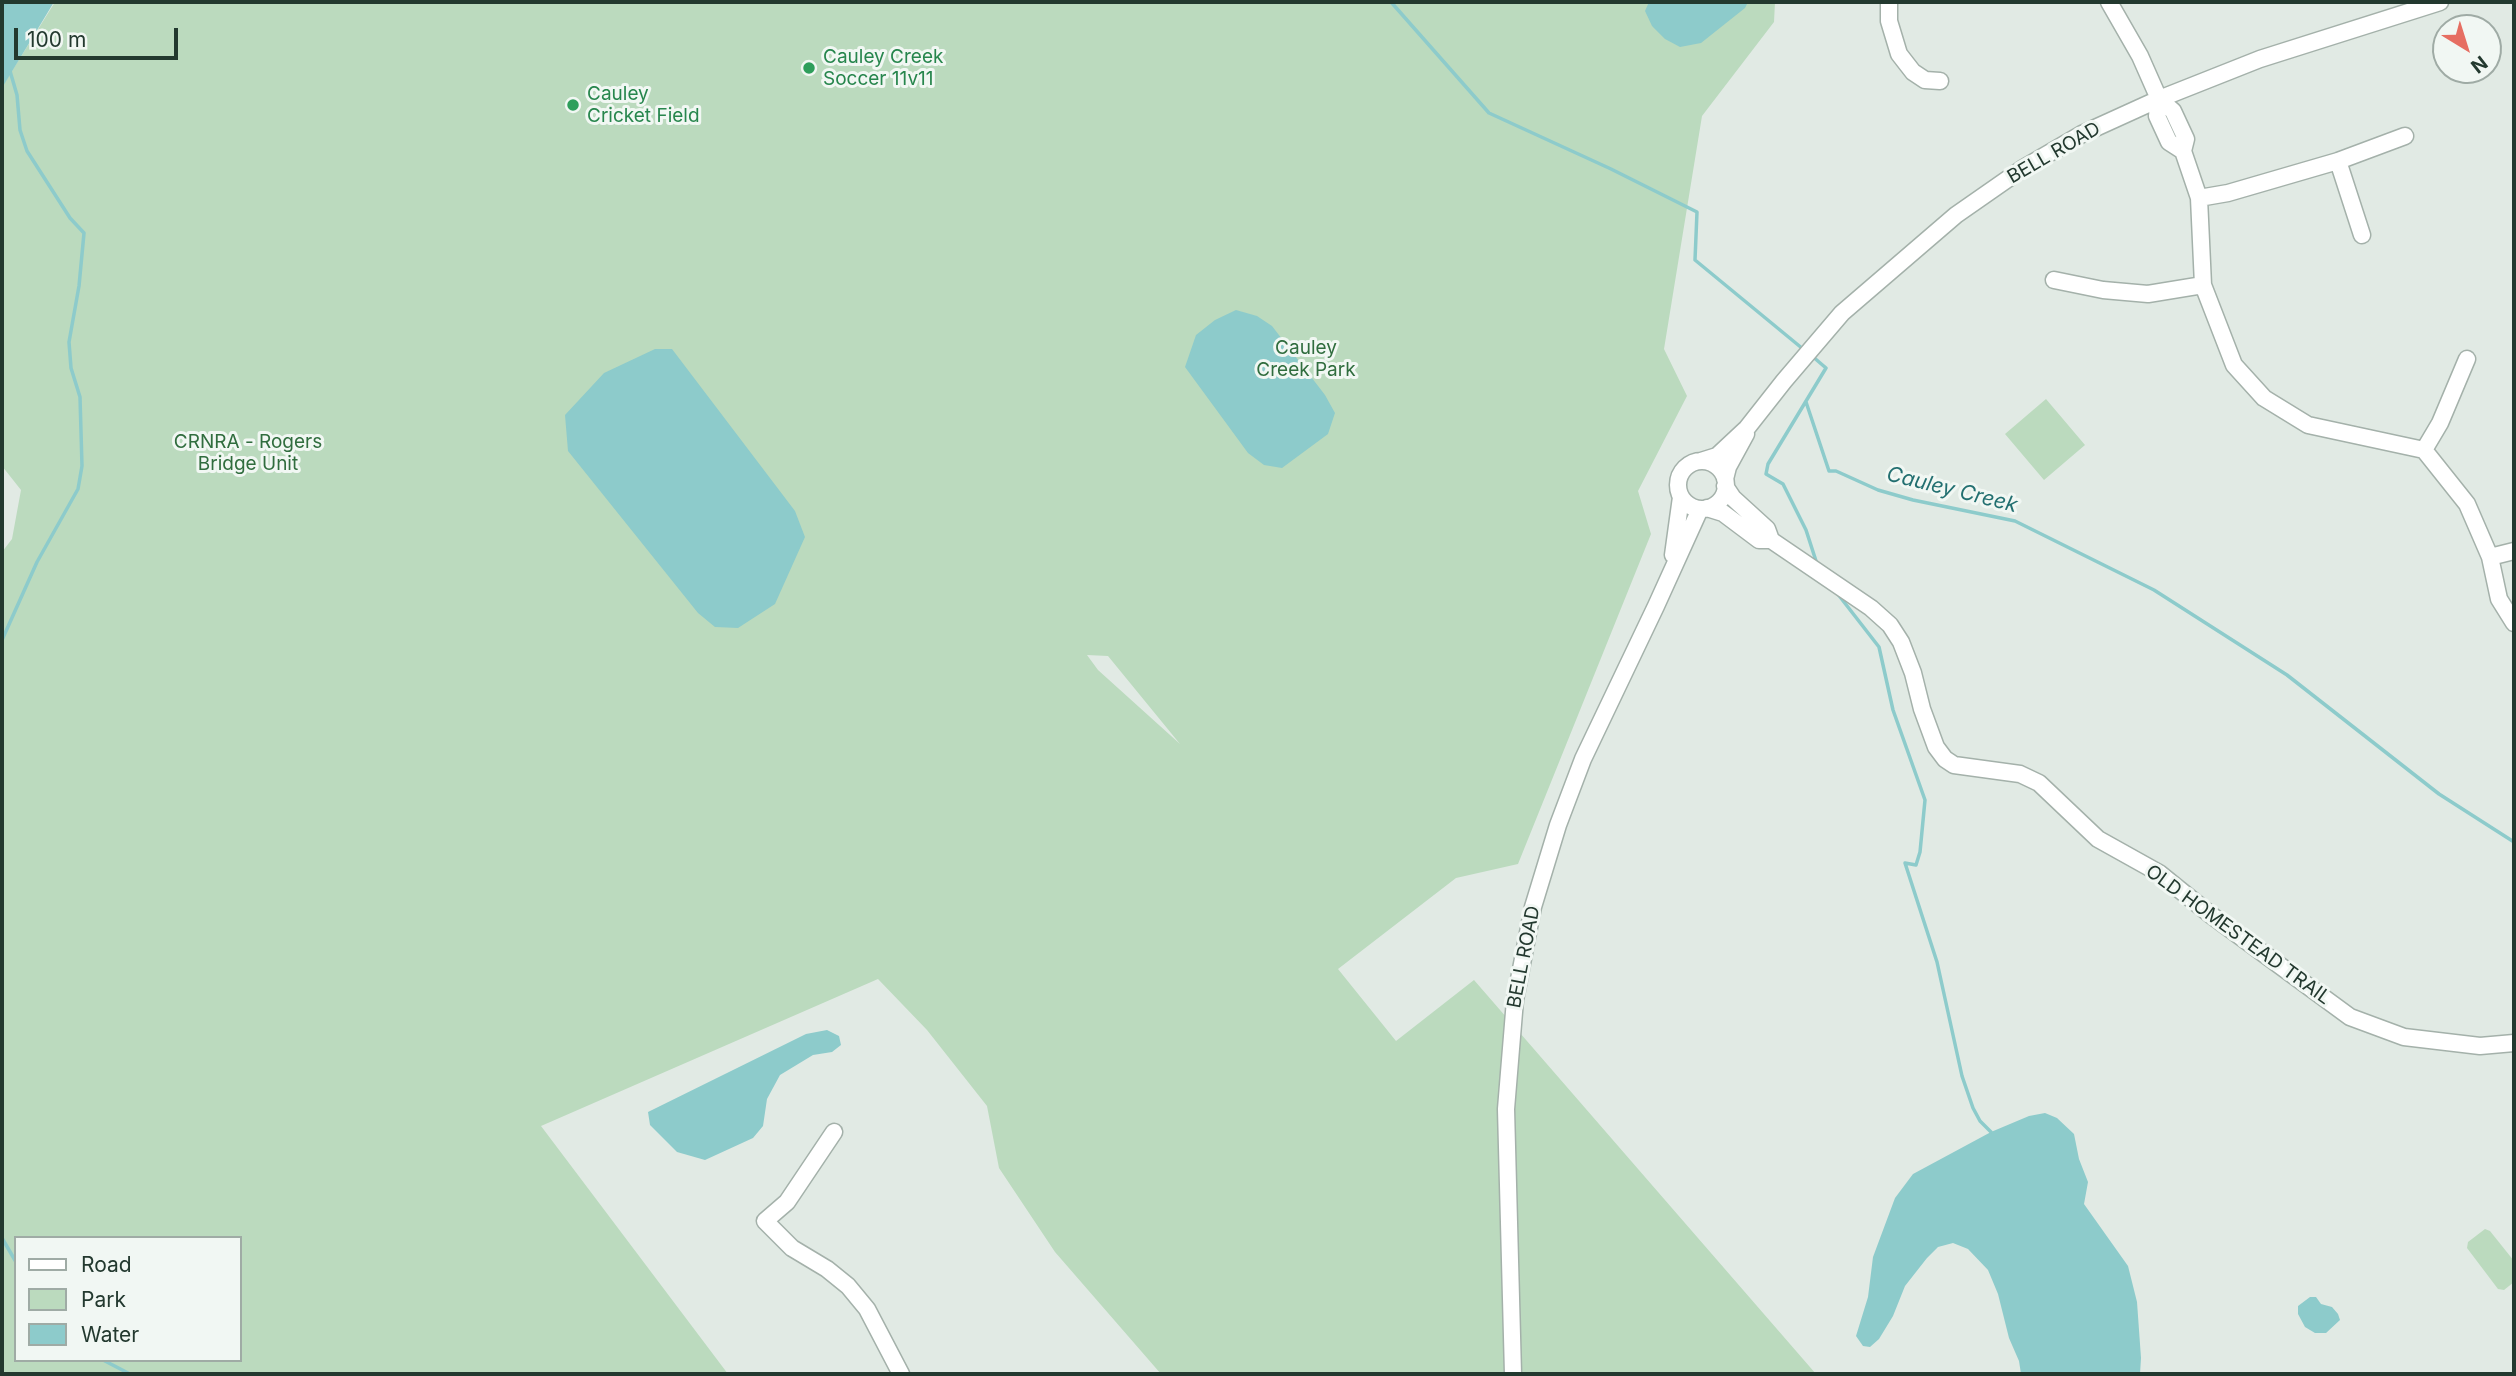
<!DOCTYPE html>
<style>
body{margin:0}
#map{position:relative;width:2516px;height:1376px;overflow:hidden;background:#e1eae4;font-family:Inter,sans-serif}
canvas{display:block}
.frame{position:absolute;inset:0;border:4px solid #23392f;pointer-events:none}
.legend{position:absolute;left:14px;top:1236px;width:228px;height:126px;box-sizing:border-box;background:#f1f7f3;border:2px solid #9faba5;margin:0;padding:9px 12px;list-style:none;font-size:21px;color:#23392f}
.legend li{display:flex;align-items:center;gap:14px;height:35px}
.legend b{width:35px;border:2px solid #9faba5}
.north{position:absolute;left:2432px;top:14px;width:70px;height:70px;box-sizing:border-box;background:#f1f7f3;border:2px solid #9faba5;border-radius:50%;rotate:142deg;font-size:19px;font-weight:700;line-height:28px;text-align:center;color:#23392f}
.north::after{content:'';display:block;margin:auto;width:24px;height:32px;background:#e66e62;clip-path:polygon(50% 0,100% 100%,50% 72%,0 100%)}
.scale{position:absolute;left:14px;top:28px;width:164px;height:32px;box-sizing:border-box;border:4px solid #23392f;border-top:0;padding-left:9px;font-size:21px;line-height:24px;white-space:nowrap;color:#23392f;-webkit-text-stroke:5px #f1f7f3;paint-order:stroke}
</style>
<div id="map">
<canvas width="2516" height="1376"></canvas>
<div class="frame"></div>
<ul class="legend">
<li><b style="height:9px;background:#fff"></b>Road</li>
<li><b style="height:19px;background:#bbdabe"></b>Park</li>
<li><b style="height:19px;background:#8dcbcb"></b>Water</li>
</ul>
<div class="north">N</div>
<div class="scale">100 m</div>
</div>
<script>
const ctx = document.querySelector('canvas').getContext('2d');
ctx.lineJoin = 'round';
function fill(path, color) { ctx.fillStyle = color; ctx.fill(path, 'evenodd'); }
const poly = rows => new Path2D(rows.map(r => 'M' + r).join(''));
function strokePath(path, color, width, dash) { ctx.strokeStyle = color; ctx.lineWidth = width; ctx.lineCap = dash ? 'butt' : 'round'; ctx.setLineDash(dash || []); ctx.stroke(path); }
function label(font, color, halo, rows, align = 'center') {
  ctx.font = font + ' Inter,sans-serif'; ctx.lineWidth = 6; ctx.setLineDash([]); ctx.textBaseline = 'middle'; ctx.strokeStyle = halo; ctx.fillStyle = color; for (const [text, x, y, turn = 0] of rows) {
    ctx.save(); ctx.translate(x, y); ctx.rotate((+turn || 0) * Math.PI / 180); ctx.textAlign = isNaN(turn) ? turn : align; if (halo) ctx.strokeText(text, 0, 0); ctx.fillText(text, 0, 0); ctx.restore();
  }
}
fill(poly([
 [55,2,1775,2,1774,22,1702,116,1664,349,1687,396,1638,491,1651,534,1518,864,1456,878,1338,969,1396,1041,1474,980,1816,1374,1161,1374,1055,1252,999,1168,987,1106,927,1030,878,979,541,1126,728,1374,2,1374,2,552,12,539,21,490,2,466,2,87],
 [1087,655,1108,656,1180,744,1098,670],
 [16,1238,240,1238,240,1360,16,1360],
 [2046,399,2085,445,2044,480,2005,434],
 [2485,1229,2490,1231,2514,1261,2514,1282,2504,1290,2498,1289,2467,1248,2468,1242]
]), '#bbdabe');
fill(poly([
 [2,2,54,2,2,88],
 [1649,2,1748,2,1745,8,1701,43,1680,47,1665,39,1652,26,1645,11],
 [1236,310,1257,316,1272,326,1325,395,1335,413,1328,434,1282,468,1264,465,1248,453,1185,367,1196,335,1215,320],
 [655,349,672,349,795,511,805,537,775,604,738,628,715,627,698,613,568,451,565,415,604,373],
 [827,1030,839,1036,841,1045,832,1052,813,1055,780,1075,767,1099,763,1126,753,1138,705,1160,677,1152,650,1125,648,1112,806,1034],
 [2045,1113,2057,1118,2074,1134,2079,1159,2088,1182,2084,1204,2128,1266,2137,1302,2141,1358,2140,1374,2021,1374,2019,1361,2009,1338,1998,1294,1988,1270,1968,1249,1953,1243,1938,1247,1927,1258,1905,1286,1893,1316,1879,1339,1870,1347,1863,1346,1856,1336,1868,1297,1873,1257,1895,1198,1913,1174,1991,1132,2029,1116],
 [2310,1297,2316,1297,2321,1304,2332,1307,2338,1314,2340,1320,2326,1333,2315,1333,2305,1327,2298,1314,2298,1306]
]), '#8dcbcb');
strokePath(poly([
 [1391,2,1489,113,1611,169,1697,212,1695,260,1803,349],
 [1812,356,1826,368,1768,464,1766,474,1783,484,1806,530,1817,564],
 [1806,402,1829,471,1836,471,1878,490,1913,500,2015,521,2154,590,2287,675,2439,794,2514,842],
 [1837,593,1879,647,1893,710,1925,800,1920,852,1916,865,1905,863,1937,962,1962,1076,1973,1108,1980,1121,1991,1132],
 [2,640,37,562,78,489,82,466,80,397,71,368,69,342,79,286,84,233,70,218,27,151,20,130,17,95,10,71],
 [2,1238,16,1262],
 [103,1360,130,1374]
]), '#8dcbcb', 3.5);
const minor = poly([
 [1889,2,1889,21,1899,54,1913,72,1925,80,1940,81],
 [2109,2,2140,56,2159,99,2173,111,2186,139,2183,151,2199,198,2203,285,2234,365,2264,398,2308,425,2424,450,2467,504,2490,557,2499,599,2514,623],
 [2159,99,2157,116,2169,142,2183,151],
 [2338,161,2362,235],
 [2199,198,2228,193,2338,161,2405,136],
 [2054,280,2103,290,2148,294,2203,285],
 [2424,450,2440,423,2467,359],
 [1701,461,1717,456,1747,428,1784,381,1842,313,1956,215,2022,169,2082,134,2159,99,2260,59,2440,2],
 '1678 485a24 24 0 1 1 48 0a24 24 0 1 1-48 0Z',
 [1725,479,1728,467,1746,434],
 [1725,486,1733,498,1767,529,1771,540],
 [1707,508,1723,513,1759,540,1771,540],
 [1771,540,1871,608,1890,625,1901,642,1913,673,1922,709,1936,747,1945,759,1954,765,2020,774,2039,783,2098,839,2159,873,2211,915,2350,1017,2404,1037,2480,1046,2514,1043],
 [1673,555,1681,497],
 [2490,557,2514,551],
 [834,1132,787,1202,765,1221,792,1248,827,1269,848,1286,867,1309,901,1374],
 [1513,1374,1506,1109,1515,1000,1533,907,1558,825,1583,759,1656,606,1700,509]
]);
strokePath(minor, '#a4b1aa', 19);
strokePath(minor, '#fff', 16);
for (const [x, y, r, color] of [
 [809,68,7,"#2e9e5b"],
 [573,105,7,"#2e9e5b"]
]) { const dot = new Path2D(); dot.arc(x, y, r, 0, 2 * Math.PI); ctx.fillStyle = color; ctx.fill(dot); strokePath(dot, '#f1f7f3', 2.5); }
label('19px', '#27864d', '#f1f7f3', [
 ["Cauley Creek",823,57],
 ["Soccer 11v11",823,79],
 ["Cauley",587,94],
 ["Cricket Field",587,116]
], 'left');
label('19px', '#23392f', '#f1f7f3', [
 ["BELL ROAD",2054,153,-30],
 ["OLD HOMESTEAD TRAIL",2238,935,36],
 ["BELL ROAD",1524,957,-79]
]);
label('19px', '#306d3e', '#f1f7f3', [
 ["Cauley",1306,348],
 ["Creek Park",1306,370],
 ["CRNRA - Rogers",248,442],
 ["Bridge Unit",248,464]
]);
label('italic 21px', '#226f70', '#f1f7f3', [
 ["Cauley Creek",1952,490,14]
]);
</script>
